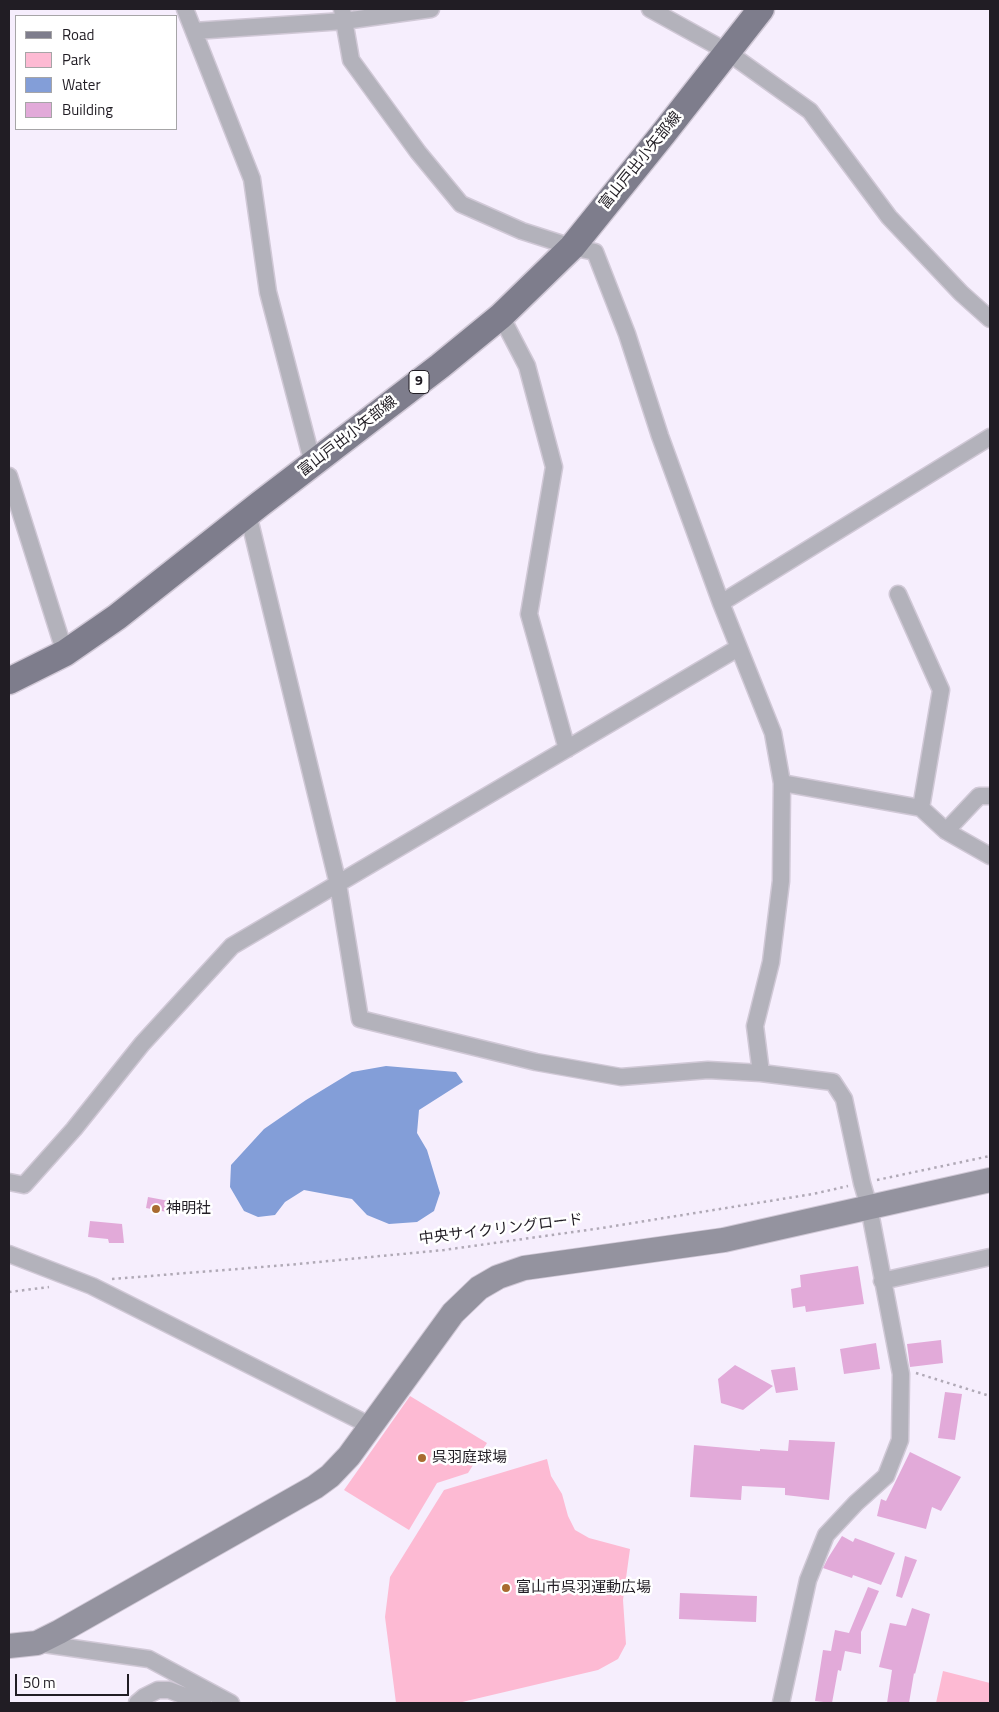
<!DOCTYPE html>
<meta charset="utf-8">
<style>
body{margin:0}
#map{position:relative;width:999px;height:1712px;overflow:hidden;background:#f6eefd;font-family:"Titillium Web",sans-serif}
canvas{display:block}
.frame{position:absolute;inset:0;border:10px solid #211d24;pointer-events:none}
.legend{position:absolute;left:15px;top:15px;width:162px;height:115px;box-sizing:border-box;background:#fff;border:1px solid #a6a5a7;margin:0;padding:6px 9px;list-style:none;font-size:15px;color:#211d24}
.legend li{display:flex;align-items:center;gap:10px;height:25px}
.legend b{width:25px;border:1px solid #a6a5a7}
.scale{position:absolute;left:15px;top:1674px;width:114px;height:22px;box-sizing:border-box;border:2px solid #211d24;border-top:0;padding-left:6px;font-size:15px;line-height:18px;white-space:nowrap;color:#211d24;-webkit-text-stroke:4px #fff;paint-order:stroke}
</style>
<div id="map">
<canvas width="999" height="1712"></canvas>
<div class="frame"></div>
<ul class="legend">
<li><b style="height:6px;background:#7e7d8c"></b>Road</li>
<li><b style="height:14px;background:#fdbad3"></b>Park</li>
<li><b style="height:14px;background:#839ed8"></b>Water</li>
<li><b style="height:14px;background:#e2aad9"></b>Building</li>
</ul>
<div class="scale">50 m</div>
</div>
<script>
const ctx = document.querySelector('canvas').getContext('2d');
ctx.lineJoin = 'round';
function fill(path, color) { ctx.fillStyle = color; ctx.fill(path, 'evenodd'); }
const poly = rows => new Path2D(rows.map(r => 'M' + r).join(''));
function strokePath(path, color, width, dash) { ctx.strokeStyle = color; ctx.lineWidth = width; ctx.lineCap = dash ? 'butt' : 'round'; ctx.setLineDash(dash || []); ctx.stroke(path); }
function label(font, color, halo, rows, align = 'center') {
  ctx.font = font + ' "Titillium Web","Noto Sans JP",sans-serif'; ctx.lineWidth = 5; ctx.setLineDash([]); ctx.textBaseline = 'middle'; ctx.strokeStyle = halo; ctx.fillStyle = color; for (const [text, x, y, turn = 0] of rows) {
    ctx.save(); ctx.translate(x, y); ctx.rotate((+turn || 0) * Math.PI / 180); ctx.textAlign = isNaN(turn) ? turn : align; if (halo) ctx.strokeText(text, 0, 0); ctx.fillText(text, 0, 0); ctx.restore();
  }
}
fill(poly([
 [410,1396,487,1443,468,1473,437,1483,409,1530,344,1490],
 [547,1459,551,1476,562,1494,568,1516,575,1530,589,1538,630,1549,623,1600,626,1644,618,1659,598,1670,458,1703,396,1703,385,1617,390,1577,444,1490],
 [943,1671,990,1683,990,1703,936,1703]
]), '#fdbad3');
fill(poly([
 [386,1066,456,1072,463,1082,419,1110,417,1133,427,1150,440,1193,434,1211,417,1222,389,1224,367,1215,352,1199,304,1190,285,1202,275,1215,258,1217,244,1211,230,1187,231,1165,264,1129,306,1100,352,1072]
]), '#839ed8');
fill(poly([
 [148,1197,169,1201,167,1212,146,1208],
 [90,1221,122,1224,124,1243,109,1243,108,1239,88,1237],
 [858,1266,864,1304,806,1312,805,1306,793,1308,791,1289,801,1287,800,1275],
 [941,1340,943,1363,910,1367,907,1344],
 [876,1343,880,1369,844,1374,840,1349],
 [735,1365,773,1386,743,1410,721,1403,718,1379],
 [795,1367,798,1390,776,1393,771,1370],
 [945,1392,962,1394,955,1440,938,1438],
 [789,1440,835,1442,829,1500,785,1495,785,1488,742,1486,741,1500,690,1497,694,1445,760,1451,760,1449,788,1451],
 [910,1452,961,1477,941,1511,932,1507,926,1529,877,1516,881,1499,886,1501],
 [842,1536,853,1542,855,1538,895,1553,881,1585,853,1575,852,1578,823,1568,828,1558],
 [905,1556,917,1560,902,1598,896,1596],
 [868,1587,879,1591,861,1632,861,1654,845,1651,841,1671,838,1670,832,1703,815,1701,823,1650,831,1651,835,1630,849,1633],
 [680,1593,757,1596,756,1622,679,1619],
 [912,1608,930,1614,915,1674,914,1673,909,1703,887,1703,892,1670,879,1667,890,1623,906,1626]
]), '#e2aad9');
const street = poly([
 [185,9,252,179,268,292,313,464],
 [342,9,351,60,418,152,461,204,522,231,572,247,595,252,627,334,660,436,721,603,773,733,782,783,781,881,771,962,755,1026,761,1073],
 [650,9,726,51,810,111,889,217,961,293,990,319],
 [194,31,344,21,431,9],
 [501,316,527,366,554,467,529,614,567,749],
 [9,476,65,653],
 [248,514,338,884,360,1019,536,1062,621,1077,708,1070,761,1073,833,1082,844,1099,862,1183,869,1207,901,1374,900,1440,886,1476,856,1503,826,1535,808,1580,781,1703],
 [898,594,941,690,921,808],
 [721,603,990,437],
 [782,783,921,808,946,831],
 [990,796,979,796,946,831,990,856],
 [9,1182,24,1185,74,1129,142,1044,232,946,738,648],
 [9,1254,92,1286,371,1426],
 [882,1281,990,1257],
 [37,1643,149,1659,231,1703],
 [137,1703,144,1697,158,1690,169,1690,203,1703]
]);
const secondary = poly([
 [9,1646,37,1643,59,1632,315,1487,330,1476,349,1456,453,1313,479,1288,498,1277,524,1268,724,1240,990,1180]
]);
const primary = poly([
 [9,681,65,653,117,617,260,504,440,366,501,316,572,247,663,134,761,9]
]);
strokePath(street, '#d0c8d6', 19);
strokePath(secondary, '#d0c8d6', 26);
strokePath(primary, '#d0c8d6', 29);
strokePath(poly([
 [877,1180,990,1156],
 [112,1279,287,1265,444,1250,602,1228,813,1194,848,1186],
 [9,1292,49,1287],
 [916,1373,990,1396]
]), '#b0a9b6', 2.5, [2.5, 4]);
strokePath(street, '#b3b2bb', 16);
strokePath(secondary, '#94939f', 24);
strokePath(primary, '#7e7d8c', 26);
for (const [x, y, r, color] of [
 [156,1209,5,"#a96b30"],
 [422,1458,5,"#a96b30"],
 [506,1588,5,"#a96b30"]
]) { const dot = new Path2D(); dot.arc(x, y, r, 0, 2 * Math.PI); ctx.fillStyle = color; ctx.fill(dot); strokePath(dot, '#fff', 2); }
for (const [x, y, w] of [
 [419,382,20]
]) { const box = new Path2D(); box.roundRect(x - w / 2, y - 11.5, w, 23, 4); ctx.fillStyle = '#fff'; ctx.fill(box); strokePath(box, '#211d24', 1); }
label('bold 14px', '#211d24', null, [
 ["9",419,382]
]);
label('15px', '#211d24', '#fff', [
 ["富山戸出小矢部線",641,161,-51],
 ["富山戸出小矢部線",348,437,-38],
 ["中央サイクリングロード",501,1230,-7]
]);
label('15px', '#211d24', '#fff', [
 ["神明社",166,1209],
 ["呉羽庭球場",432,1458],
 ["富山市呉羽運動広場",516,1588]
], 'left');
</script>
